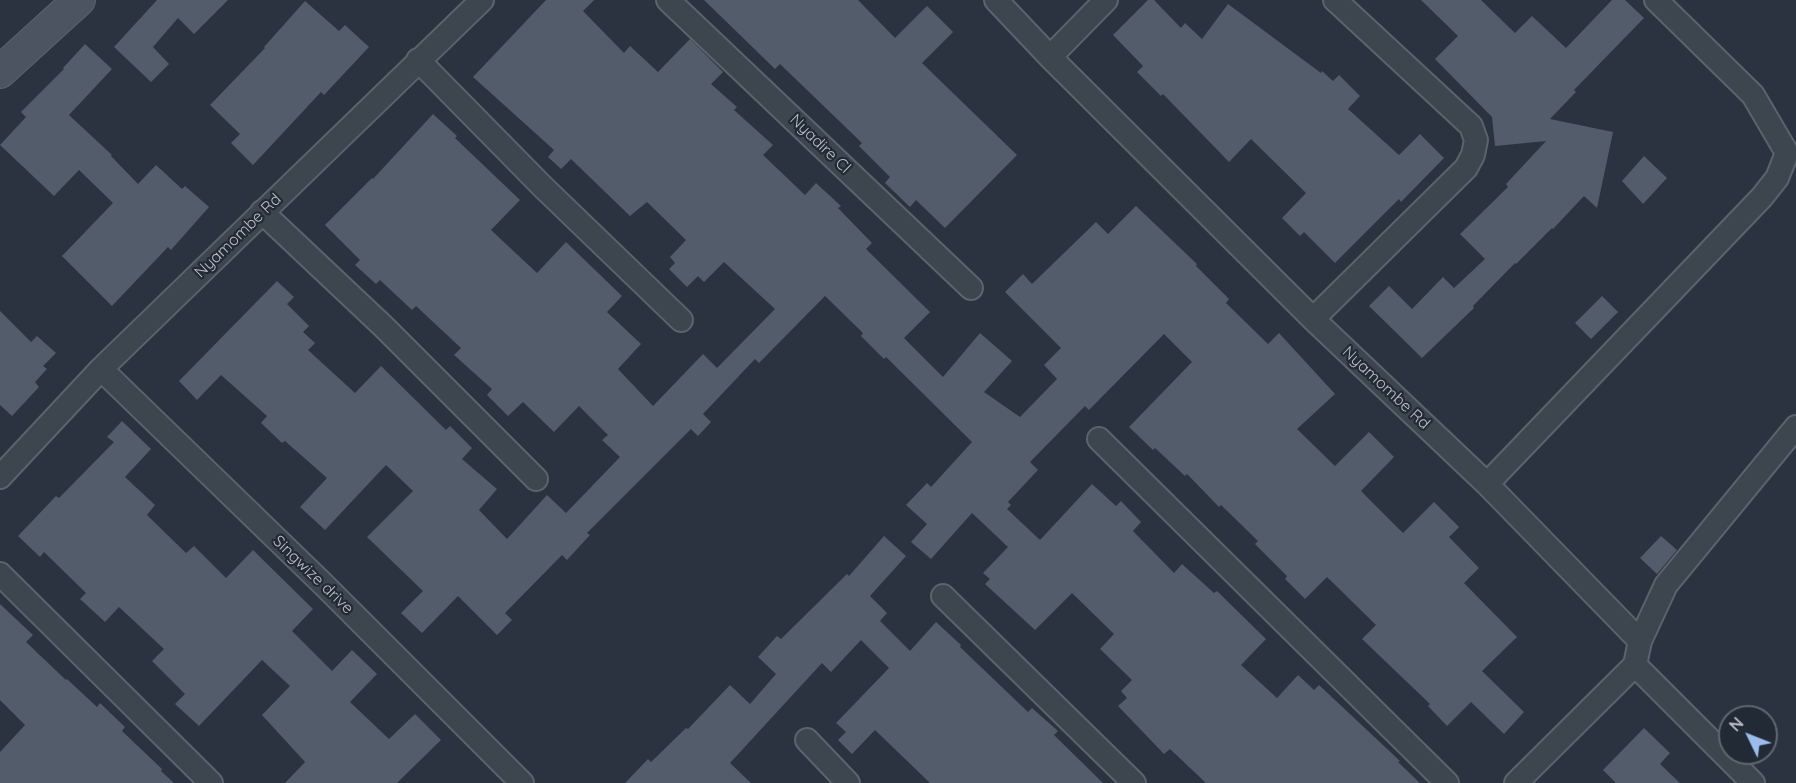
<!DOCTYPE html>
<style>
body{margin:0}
#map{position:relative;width:1796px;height:783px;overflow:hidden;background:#2a333f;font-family:Quicksand,sans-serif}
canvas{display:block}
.north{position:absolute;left:1718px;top:705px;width:60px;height:60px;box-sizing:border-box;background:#222a35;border:2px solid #5f6671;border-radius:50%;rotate:313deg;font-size:16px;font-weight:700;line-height:24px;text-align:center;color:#bac0ca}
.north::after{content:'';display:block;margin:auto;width:21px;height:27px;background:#9cbced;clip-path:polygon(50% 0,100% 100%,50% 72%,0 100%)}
</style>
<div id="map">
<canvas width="1796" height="783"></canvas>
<div class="north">N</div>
</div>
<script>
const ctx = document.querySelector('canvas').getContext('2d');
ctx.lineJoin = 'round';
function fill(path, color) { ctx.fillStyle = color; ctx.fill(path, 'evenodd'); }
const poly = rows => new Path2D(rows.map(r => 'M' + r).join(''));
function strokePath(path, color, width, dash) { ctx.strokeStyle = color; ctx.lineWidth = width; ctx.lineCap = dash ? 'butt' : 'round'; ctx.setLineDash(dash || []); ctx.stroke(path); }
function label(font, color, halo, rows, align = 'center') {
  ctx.font = font + ' Quicksand,sans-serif'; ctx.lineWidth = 4.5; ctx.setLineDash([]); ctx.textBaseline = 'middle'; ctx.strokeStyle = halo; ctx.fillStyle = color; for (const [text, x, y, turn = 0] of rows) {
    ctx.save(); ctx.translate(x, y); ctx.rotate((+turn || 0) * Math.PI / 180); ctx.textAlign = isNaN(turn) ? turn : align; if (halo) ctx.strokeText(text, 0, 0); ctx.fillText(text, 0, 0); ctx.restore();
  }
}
fill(poly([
 [157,0,228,0,194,34,178,18,153,47,169,64,151,82,114,47],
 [546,0,594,0,583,11,624,53,630,46,658,72,690,39,723,72,711,84,737,107,734,110,773,145,763,155,805,195,816,183,841,206,838,208,872,243,866,249,930,312,904,338,943,377,980,333,1012,361,984,392,1020,417,1057,379,1044,365,1061,348,1005,292,1023,274,1032,284,1096,222,1108,234,1136,206,1197,264,1196,266,1229,299,1226,303,1268,344,1279,333,1335,394,1297,429,1335,466,1369,432,1394,457,1361,491,1403,533,1434,502,1459,527,1449,537,1479,568,1464,583,1517,637,1482,671,1524,712,1504,734,1471,702,1447,726,1428,706,1430,704,1362,639,1376,625,1327,577,1305,599,1285,579,1287,576,1255,544,1258,541,1221,505,1219,507,1187,474,1185,476,1155,448,1153,450,1129,427,1192,362,1164,334,1089,410,1085,406,1030,462,1038,470,1008,502,1011,505,1007,509,1040,540,1092,484,1116,506,1121,501,1141,522,1133,531,1174,573,1182,564,1214,593,1217,591,1266,639,1241,665,1277,698,1298,675,1314,690,1319,685,1400,761,1398,762,1420,783,1206,783,1170,749,1164,754,1118,706,1127,698,1121,691,1132,680,1100,649,1114,634,1072,593,1035,630,985,584,990,579,983,573,1008,547,972,513,931,559,911,542,927,524,906,505,927,483,931,487,972,442,886,357,884,359,861,336,863,333,825,296,759,363,755,359,703,414,711,422,698,436,691,429,587,533,590,535,567,560,562,555,505,613,512,620,497,635,458,596,422,633,401,613,423,591,367,537,413,491,386,465,325,530,300,507,327,478,285,441,282,443,261,423,267,416,221,375,197,400,179,381,277,281,294,297,287,304,309,326,303,332,315,343,308,350,355,393,381,366,446,430,450,426,472,448,462,459,497,489,479,510,507,539,547,495,566,513,620,457,602,440,608,435,579,406,554,432,523,402,508,416,487,395,492,389,454,355,461,348,416,306,412,310,380,280,376,284,355,265,360,260,325,225,372,178,373,179,433,114,457,136,455,138,520,200,491,230,537,273,566,242,622,296,607,312,641,344,618,369,653,406,703,354,717,368,775,309,724,262,704,282,698,276,687,287,669,269,675,263,670,257,686,240,647,202,630,216,571,159,561,169,548,157,554,150,473,77],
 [704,0,858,0,895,38,927,6,953,32,922,63,1017,155,945,228,916,200,910,207,885,183,890,177,859,146,862,143,780,64,775,69],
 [1148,0,1154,0,1181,28,1185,23,1202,39,1228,4,1321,73,1322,71,1333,81,1339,75,1360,96,1348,109,1399,155,1420,134,1444,158,1401,202,1399,199,1335,263,1304,232,1300,236,1282,218,1306,193,1251,139,1229,162,1163,94,1161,96,1137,72,1143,66,1113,35],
 [1421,0,1481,0,1515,33,1532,16,1566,48,1612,0,1625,0,1644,18,1574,90,1576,92,1550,119,1613,132,1597,208,1584,196,1553,229,1552,228,1516,264,1515,263,1473,306,1474,308,1422,358,1369,306,1389,286,1412,309,1443,277,1454,288,1485,259,1460,234,1508,187,1506,184,1546,141,1495,146,1492,117,1435,59,1458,36],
 [305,1,339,31,345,25,369,47,324,95,321,92,253,165,231,143,240,134,210,105,265,48,264,47],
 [85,44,112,69,69,115,112,155,111,156,138,184,156,165,182,189,185,186,209,207,171,250,168,247,112,306,62,256,113,203,79,170,54,196,0,145,26,117,21,112,64,69,63,68],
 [1644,156,1667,178,1643,204,1622,181],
 [1602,296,1618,312,1591,339,1575,323],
 [0,311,31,342,37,336,56,353,43,366,47,369,35,382,39,387,12,416,0,405],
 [122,421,151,449,125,477,155,505,147,515,186,553,194,546,226,578,253,550,313,609,292,631,332,671,352,650,377,674,350,702,389,739,415,714,441,740,397,783,285,783,305,762,262,715,290,686,262,660,199,726,175,704,185,694,152,661,164,649,119,607,105,622,80,599,86,593,44,552,40,557,18,536,56,496,59,498,114,442,107,437],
 [884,536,906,556,870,596,887,613,880,621,910,651,936,622,961,645,960,647,1028,712,1032,708,1058,731,1054,735,1103,783,930,783,875,730,852,754,838,740,846,732,836,723,889,668,861,640,831,672,822,663,730,763,751,783,625,783,648,759,651,762,686,728,688,729,730,685,750,704,776,674,758,657,777,636,781,639,847,574,849,576],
 [1661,536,1677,550,1657,574,1640,558],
 [0,604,33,635,26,642,66,680,67,679,97,707,100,703,125,727,122,731,162,769,161,771,174,783,0,783,0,752,25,725,0,700],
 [1644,728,1670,753,1660,764,1680,783,1616,783,1603,770]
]), '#535c6a');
const street = poly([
 [668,0,971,288],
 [996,0,1050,57,1313,319,1487,484,1640,641,1635,665,1516,783],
 [1050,57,1106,0],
 [418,60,543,187,681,320],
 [262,212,384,327,536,479],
 [1313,319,1466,168,1473,155,1476,140,1471,126,1335,0],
 [101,369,322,583,522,783],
 [1099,439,1447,783],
 [0,477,101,369,482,0],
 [1487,484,1762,197,1777,178,1787,153,1753,95,1656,0],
 [0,574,211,783],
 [943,596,1134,783],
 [1640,641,1666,585,1796,427],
 [1635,665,1753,783],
 [807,740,848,783]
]);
const secondary = poly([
 [0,72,79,0]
]);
strokePath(street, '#5b636d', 26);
strokePath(secondary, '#5b636d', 34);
strokePath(street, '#3d454f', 22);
strokePath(secondary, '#4c5462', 32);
label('16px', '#bac0ca', '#222a35', [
 ["Nyadire Cl",820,144,44],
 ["Nyamombe Rd",238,236,-44],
 ["Nyamombe Rd",1386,388,43],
 ["Singwize drive",313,575,44]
]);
</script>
